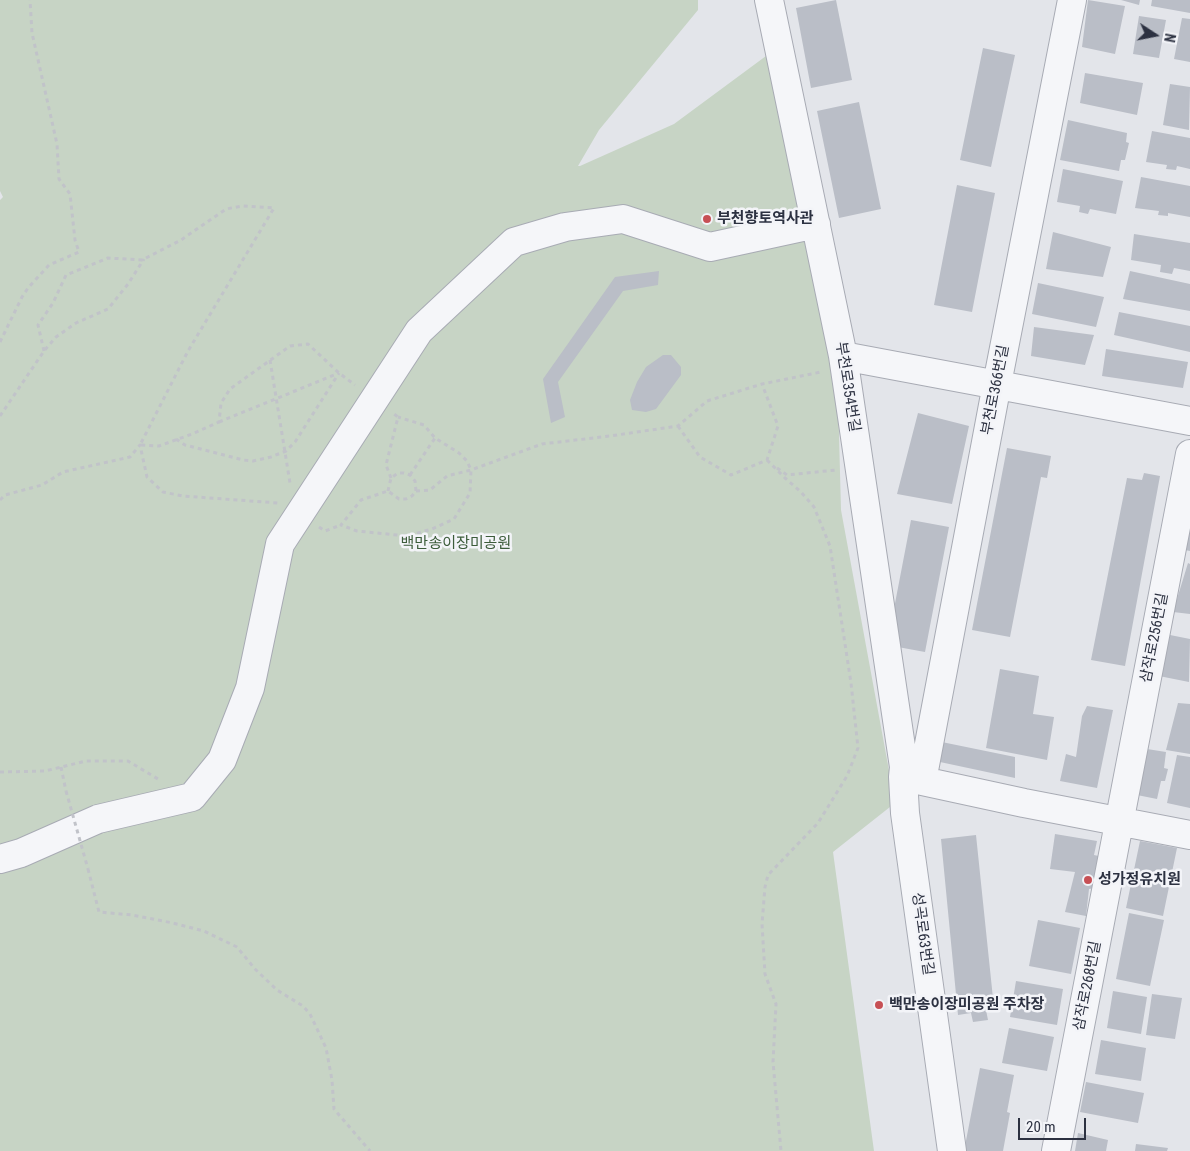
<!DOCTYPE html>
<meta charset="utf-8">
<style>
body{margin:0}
#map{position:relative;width:1190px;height:1151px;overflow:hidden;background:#e3e5ea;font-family:"Roboto Condensed",sans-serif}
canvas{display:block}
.north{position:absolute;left:1130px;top:10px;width:50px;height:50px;-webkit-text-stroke:4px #f3f4f8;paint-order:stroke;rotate:101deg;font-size:14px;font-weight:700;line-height:20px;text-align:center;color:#2c3141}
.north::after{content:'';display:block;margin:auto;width:18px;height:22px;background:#2c3141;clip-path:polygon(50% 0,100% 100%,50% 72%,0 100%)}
.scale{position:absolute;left:1018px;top:1118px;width:68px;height:22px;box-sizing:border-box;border:2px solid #2c3141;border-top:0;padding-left:6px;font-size:15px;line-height:18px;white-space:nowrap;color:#2c3141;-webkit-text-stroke:4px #f3f4f8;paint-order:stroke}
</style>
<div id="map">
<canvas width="1190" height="1151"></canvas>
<div class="north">N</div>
<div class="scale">20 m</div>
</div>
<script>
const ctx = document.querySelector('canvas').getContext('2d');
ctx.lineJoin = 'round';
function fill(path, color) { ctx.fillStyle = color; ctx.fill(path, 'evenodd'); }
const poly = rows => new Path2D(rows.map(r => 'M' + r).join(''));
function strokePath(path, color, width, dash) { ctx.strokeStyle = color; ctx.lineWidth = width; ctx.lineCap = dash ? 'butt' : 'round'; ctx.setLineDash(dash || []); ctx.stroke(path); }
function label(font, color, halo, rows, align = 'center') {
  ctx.font = font + ' "Roboto Condensed","Noto Sans KR",sans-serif'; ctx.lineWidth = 5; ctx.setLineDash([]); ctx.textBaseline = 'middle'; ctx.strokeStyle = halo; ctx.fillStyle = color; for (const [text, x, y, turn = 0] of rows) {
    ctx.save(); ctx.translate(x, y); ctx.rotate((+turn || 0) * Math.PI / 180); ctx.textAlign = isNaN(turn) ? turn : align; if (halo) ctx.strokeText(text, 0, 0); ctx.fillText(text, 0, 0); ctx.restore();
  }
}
fill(poly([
 [0,0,698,0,698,10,599,130,578,166,580,166,674,124,766,56,838,397,841,510,895,803,833,852,874,1151,0,1151,0,200,3,197,0,191]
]), '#c7d4c5');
fill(poly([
 [836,0,852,80,811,88,796,8],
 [1088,0,1125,6,1115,54,1082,47],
 [1121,0,1140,0,1139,5],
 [1152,0,1190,0,1190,13,1151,6],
 [1139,16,1166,20,1159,58,1133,54],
 [1182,18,1190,19,1190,62,1174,59],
 [983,48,1015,55,991,167,960,160],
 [1085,73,1143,83,1137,115,1080,103],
 [1170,84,1190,87,1189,130,1163,125],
 [859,102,881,209,839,218,817,111],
 [1068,120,1127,133,1126,142,1129,143,1125,160,1121,160,1119,171,1060,160],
 [1152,131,1190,138,1190,169,1177,166,1176,170,1166,169,1167,165,1146,162],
 [1063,169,1123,181,1116,214,1090,209,1088,214,1079,212,1080,206,1057,202],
 [1141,177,1190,186,1190,217,1168,213,1168,216,1158,215,1159,211,1135,208],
 [957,185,995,193,972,312,934,305],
 [1053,232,1111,247,1103,277,1046,269],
 [1134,234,1190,243,1190,271,1174,268,1172,274,1160,272,1161,265,1131,260],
 [659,271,658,285,623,291,558,382,565,417,551,423,543,379,615,277],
 [1130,271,1190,284,1190,311,1123,299],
 [1038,283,1104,297,1096,327,1032,314],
 [1119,312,1190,326,1190,352,1114,335],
 [1034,327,1094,335,1085,365,1031,356],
 [1106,349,1188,362,1183,388,1102,376],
 [663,355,671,355,681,367,681,375,656,409,646,412,632,410,630,400,637,382,646,367],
 [918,413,969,426,952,504,897,494],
 [1007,448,1051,456,1047,478,1041,477,1010,637,972,630],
 [1144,473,1160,476,1125,666,1091,660,1127,478,1142,480],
 [911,520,949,527,925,652,887,645],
 [1189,531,1190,531,1190,551,1185,550],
 [1188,563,1190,564,1190,614,1173,612],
 [1170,635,1190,639,1189,682,1159,676],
 [1000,669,1039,676,1033,714,1054,717,1047,760,986,748],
 [1178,703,1190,704,1190,754,1166,750],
 [1087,706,1113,710,1097,788,1060,781,1066,754,1076,757,1082,716],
 [932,740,1015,757,1015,778,940,762,933,753],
 [1147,749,1166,752,1164,768,1168,769,1165,781,1161,781,1157,799,1137,795],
 [1177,755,1190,757,1190,808,1167,803],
 [1055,834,1097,841,1094,855,1108,858,1101,887,1089,889,1086,916,1065,912,1075,872,1050,869],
 [976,835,994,1008,986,1010,988,1020,973,1022,971,1013,958,1015,941,839],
 [1140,841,1177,848,1163,916,1126,908],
 [1129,913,1164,920,1150,986,1116,979],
 [1038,920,1080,928,1071,974,1029,966],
 [1016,981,1063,989,1057,1025,1010,1017],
 [1113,991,1147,997,1141,1034,1107,1028],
 [1152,994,1182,998,1175,1039,1146,1035],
 [1009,1028,1054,1037,1047,1071,1002,1063],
 [1101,1040,1146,1048,1141,1081,1095,1074],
 [980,1068,1014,1075,1007,1112,1010,1113,1003,1151,964,1151],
 [1086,1082,1144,1093,1138,1123,1080,1112],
 [1078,1133,1108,1140,1106,1151,1075,1151],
 [1136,1144,1168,1148,1167,1151,1135,1151]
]), '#babec7');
const minor = poly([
 [769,0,843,356,904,767,903,777,905,813,952,1151],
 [843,356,1190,421],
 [904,777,1024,803,1190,835],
 [922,781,997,384,1072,0],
 [0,859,21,853,98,819,192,797,222,760,250,688,280,544,419,331,514,242,565,227,623,219,710,247,816,224],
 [1056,1151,1190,454]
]);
strokePath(minor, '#a8abb4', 30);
strokePath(poly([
 [0,342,22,297,28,288,49,265,79,252,75,240,70,194,59,179,57,144,32,33,30,0],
 [44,351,38,325,53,303,66,275,108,258,142,260,181,240,226,209,242,206,274,208,188,351,140,445,159,446,192,434,219,422,221,403,230,389,290,346,308,344,339,373,355,385],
 [270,360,290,483],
 [0,416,44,351,56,337,76,323,108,309,128,284,144,259],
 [219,422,339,373],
 [678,426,700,457,731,475,767,460,778,426,762,384],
 [176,439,185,445,243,460,253,461,271,457,286,451,295,442,339,373],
 [767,460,785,478,801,492,814,507,830,546,851,683,858,748,847,776,818,823,768,875,765,887,762,924,765,974,776,1004,773,1062,781,1151],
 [777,468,787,475,836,470],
 [410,475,435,438],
 [391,478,386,465,398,417,394,414],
 [388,491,391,478,398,473,404,473,410,475,415,481,416,491,412,496,406,499,399,499,388,491,361,500,341,525,357,531,407,536,432,529,454,519,470,493,471,470,467,461,459,453,435,438,424,425,398,417],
 [416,491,430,490,447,476,471,470,542,444,610,436,678,426,707,401,762,384,821,372],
 [0,500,5,495,42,485,63,472,130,457,140,445,147,477,163,492,183,496,278,503],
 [319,527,325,531,341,525],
 [61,767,66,791],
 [0,772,45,771,86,761,128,761,158,779],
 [88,869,99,912,132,915,173,923,204,931,237,947,255,969,277,990,303,1006,310,1014,326,1048,332,1080,334,1109,370,1151]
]), '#c1c3c9', 3, [4, 4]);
strokePath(minor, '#f5f6f9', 28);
strokePath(poly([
 [66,791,88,869]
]), '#c1c3c9', 3, [4, 4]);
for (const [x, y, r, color] of [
 [707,219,5,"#c75055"],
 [1088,880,5,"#c75055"],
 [879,1005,5,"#c75055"]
]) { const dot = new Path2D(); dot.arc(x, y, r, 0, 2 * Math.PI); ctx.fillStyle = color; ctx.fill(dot); strokePath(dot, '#f3f4f8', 2); }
label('bold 15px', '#2c3141', '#f3f4f8', [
 ["부천향토역사관",717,219],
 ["성가정유치원",1098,880],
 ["백만송이장미공원 주차장",889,1005]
], 'left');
label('15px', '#2c3141', '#f3f4f8', [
 ["부천로354번길",847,387,81],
 ["부천로366번길",996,390,-79],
 ["삼작로256번길",1155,638,-79],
 ["성곡로63번길",922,934,82],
 ["삼작로268번길",1088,986,-79]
]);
label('15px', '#3c5c3a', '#f3f4f8', [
 ["백만송이장미공원",456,544]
]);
</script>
